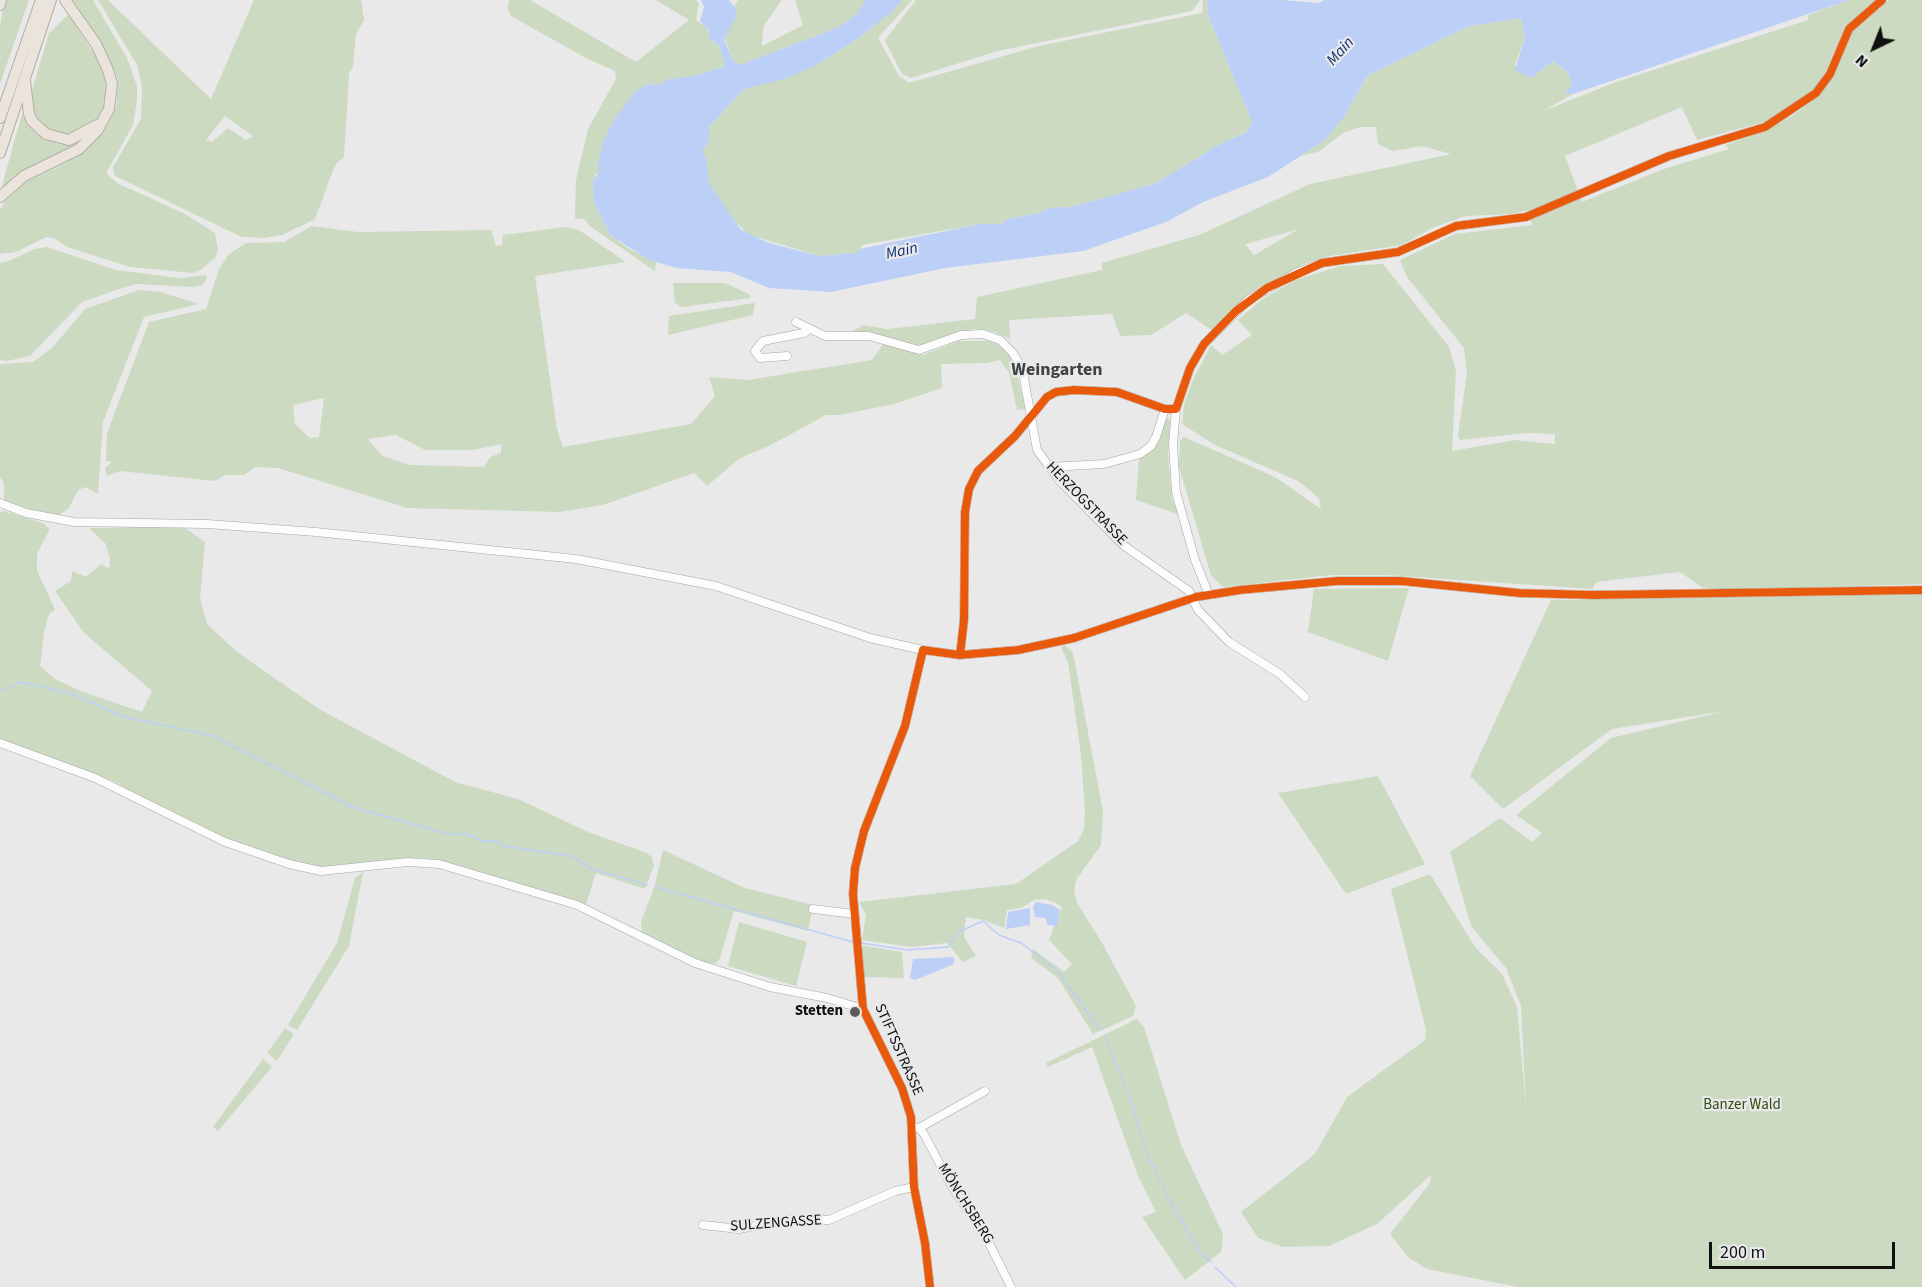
<!DOCTYPE html>
<meta charset="utf-8">
<style>
body{margin:0}
#map{position:relative;width:1922px;height:1287px;overflow:hidden;background:#e9e9ea;font-family:"Source Sans 3",sans-serif}
canvas{display:block}
.north{position:absolute;left:1844px;top:18px;width:60px;height:60px;-webkit-text-stroke:4px #e8e9eb;paint-order:stroke;rotate:223deg;font-size:16px;font-weight:700;line-height:24px;text-align:center;color:#101011}
.north::after{content:'';display:block;margin:auto;width:21px;height:27px;background:#101011;clip-path:polygon(50% 0,100% 100%,50% 72%,0 100%)}
.scale{position:absolute;left:1709px;top:1242px;width:186px;height:27px;box-sizing:border-box;border:3px solid #101011;border-top:0;padding-left:8px;font-size:18px;line-height:21px;white-space:nowrap;color:#101011;-webkit-text-stroke:4px #e8e9eb;paint-order:stroke}
</style>
<div id="map">
<canvas width="1922" height="1287"></canvas>
<div class="north">N</div>
<div class="scale">200 m</div>
</div>
<script>
const ctx = document.querySelector('canvas').getContext('2d');
ctx.lineJoin = 'round';
function fill(path, color) { ctx.fillStyle = color; ctx.fill(path, 'evenodd'); }
const poly = rows => new Path2D(rows.map(r => 'M' + r).join(''));
function strokePath(path, color, width, dash) { ctx.strokeStyle = color; ctx.lineWidth = width; ctx.lineCap = dash ? 'butt' : 'round'; ctx.setLineDash(dash || []); ctx.stroke(path); }
function label(font, color, halo, rows, align = 'center') {
  ctx.font = font + ' "Source Sans 3",sans-serif'; ctx.lineWidth = 4.5; ctx.setLineDash([]); ctx.textBaseline = 'middle'; ctx.strokeStyle = halo; ctx.fillStyle = color; for (const [text, x, y, turn = 0] of rows) {
    ctx.save(); ctx.translate(x, y); ctx.rotate((+turn || 0) * Math.PI / 180); ctx.textAlign = isNaN(turn) ? turn : align; if (halo) ctx.strokeText(text, 0, 0); ctx.fillText(text, 0, 0); ctx.restore();
  }
}
fill(poly([
 [4,0,29,0,0,84,0,28],
 [72,0,93,0,127,58,137,86,137,100,133,125,106,173,117,183,185,214,215,233,218,250,215,258,202,269,193,273,130,267,67,247,54,238,46,237,16,252,0,254,0,210,4,204,1,205,24,183,64,164,89,147,107,125,116,107,118,81,114,69],
 [98,0,108,0,211,99,254,0,361,0,364,20,356,34,353,66,349,74,344,158,337,162,332,173,315,219,282,235,264,238,242,237,115,176,113,167,141,119,142,87,137,65],
 [225,116,253,136,246,140,228,128,212,142,206,140],
 [510,0,530,0,636,62,689,20,656,0,696,0,699,4,696,20,706,27,712,41,719,45,725,66,694,76,669,79,659,85,647,84,613,121,603,143,599,173,595,175,594,203,610,235,631,250,656,261,655,271,591,227,584,219,575,218,576,180,588,129,616,79,615,71,584,57,511,16,507,7],
 [738,0,782,0,763,27,762,46,803,25,795,0,865,0,858,14,837,28,740,65,733,61,724,37,736,17,734,7],
 [902,0,912,0,878,38,899,76,909,83,1039,46,1202,13,1203,0,1207,0,1208,15,1252,122,1250,130,1222,143,1154,184,1071,207,1049,208,1039,213,1008,219,1001,224,980,224,862,245,859,254,855,256,851,253,819,256,747,234,726,211,709,183,702,151,709,141,709,127,744,89,816,65,856,40,893,11],
 [916,0,1200,0,1192,11,998,51,911,78,902,74,885,40],
 [1849,0,1876,0,1845,26,1826,71,1814,92,1772,120,1697,140,1682,107,1565,156,1582,202,1664,169,1729,149,1725,145,1766,131,1792,116,1819,96,1836,72,1852,33,1889,0,1922,0,1922,584,1733,590,1703,588,1680,572,1596,582,1592,589,1386,575,1332,575,1223,587,1211,575,1179,467,1180,441,1184,437,1275,477,1321,509,1319,498,1298,481,1215,445,1182,424,1184,405,1193,380,1211,345,1222,355,1252,335,1238,320,1260,301,1295,280,1341,266,1383,264,1449,347,1456,371,1452,451,1515,440,1555,444,1555,434,1528,433,1460,440,1458,435,1467,373,1464,348,1407,277,1400,260,1455,234,1532,225,1529,210,1511,214,1466,216,1434,227,1402,245,1330,256,1306,263,1250,293,1212,330,1186,313,1151,335,1120,336,1112,314,1009,320,1010,339,995,332,974,329,956,332,925,345,913,345,877,334,853,331,863,325,887,329,975,319,977,297,1102,270,1102,263,1199,235,1310,184,1451,154,1422,146,1393,151,1378,144,1376,127,1360,127,1343,133,1318,152,1300,156,1325,140,1344,117,1367,76,1469,26,1521,18,1525,37,1515,65,1531,78,1553,61,1568,72,1572,84,1566,94,1573,94,1543,111,1616,82,1808,20,1808,15],
 [1299,229,1254,255,1246,245,1246,244],
 [69,14,101,65,107,91,105,107,95,122,70,135,47,130,37,120,30,97,49,33],
 [22,114,35,133,44,139,64,144,81,142,1,189],
 [312,226,358,232,491,230,496,246,502,245,503,235,566,227,579,230,626,262,535,276,557,429,563,447,691,424,715,396,709,377,748,380,872,360,884,343,923,355,959,341,991,341,1011,353,1026,409,1017,410,1009,373,1000,360,987,363,941,364,942,388,894,404,839,415,826,415,769,446,740,458,707,486,694,473,603,505,559,512,407,508,278,468,255,467,244,475,225,475,215,481,120,471,107,476,105,468,112,462,106,461,107,433,149,322,206,309,219,269,229,254,246,243,284,242],
 [324,398,319,437,310,438,295,424,293,405],
 [396,435,425,450,473,450,501,444,501,453,490,457,484,467,410,465,383,456,367,439],
 [47,247,116,270,179,278,205,275,207,278,202,285,193,287,137,284,125,287,82,302,30,356,7,361,0,360,0,263,9,261,34,249],
 [673,283,725,283,749,294,751,298,682,307,675,303],
 [139,290,161,292,199,304,144,317,103,422,98,494,86,487,78,490,69,508,59,515,29,509,4,500,4,482,0,478,0,364,33,362,52,348,85,309],
 [755,303,753,315,668,335,669,316],
 [1166,417,1170,421,1168,456,1172,499,1178,514,1136,500,1139,459,1153,450],
 [4,511,43,523,50,529,37,554,37,570,55,610,49,614,44,632,40,666,55,679,83,692,142,712,152,691,84,633,55,591,71,581,72,571,86,577,101,564,109,569,110,560,106,544,89,528,184,527,205,542,200,598,207,624,237,652,319,709,455,782,518,799,588,832,647,853,652,858,654,865,645,889,596,873,586,904,427,858,408,858,332,868,305,865,213,834,136,795,116,782,0,740,0,512],
 [1409,588,1388,661,1308,632,1314,589],
 [1922,592,1922,1287,1518,1287,1427,1269,1408,1257,1390,1234,1430,1183,1431,1175,1377,1224,1329,1246,1283,1247,1258,1238,1241,1212,1315,1154,1347,1097,1425,1040,1426,1030,1391,889,1430,874,1475,947,1502,974,1517,1007,1526,1108,1521,1006,1506,968,1471,926,1450,852,1500,818,1532,842,1542,833,1516,815,1611,738,1725,711,1612,729,1503,809,1470,776,1551,600,1835,596],
 [1065,645,1073,653,1103,811,1101,845,1076,880,1074,891,1077,903,1101,941,1136,1006,1133,1016,1093,1034,1058,978,1031,958,1033,949,1064,972,1072,964,1049,940,1062,908,1058,904,1045,899,1034,900,1021,908,1007,910,1004,928,983,920,966,917,964,937,976,956,963,962,947,943,912,947,862,940,866,915,859,902,1016,884,1078,841,1084,829,1085,812,1081,755,1068,662,1061,647],
 [1378,776,1425,864,1346,894,1278,793],
 [663,850,745,888,813,905,808,931,734,911,720,958,716,963,709,965,642,933,641,922,655,885],
 [363,872,349,946,297,1030,288,1025,337,943,355,878],
 [739,922,807,942,796,986,728,966],
 [859,945,902,952,904,978,863,977],
 [1137,1019,1144,1027,1181,1145,1223,1234,1221,1252,1185,1280,1142,1217,1156,1212,1138,1176,1092,1047,1048,1067,1046,1063],
 [285,1028,294,1034,277,1061,267,1053],
 [263,1059,272,1067,218,1131,213,1127]
]), '#ccdac1');
fill(poly([
 [701,0,729,0,736,9,736,17,724,40,733,61,740,65,837,28,857,14,865,0,902,0,893,11,856,40,816,65,785,79,744,89,709,127,709,141,702,151,706,157,709,183,741,230,769,243,819,256,851,253,855,255,860,249,869,247,980,224,1001,224,1008,219,1039,213,1049,208,1071,207,1154,184,1222,143,1247,132,1252,122,1208,15,1207,0,1282,0,1319,3,1324,0,1849,0,1573,94,1565,94,1572,84,1568,72,1553,61,1531,78,1515,70,1525,37,1521,18,1469,26,1367,76,1344,117,1325,140,1268,177,1203,202,1166,222,1083,251,945,268,831,292,769,288,731,272,677,268,649,260,610,235,594,203,593,180,599,173,598,163,603,143,613,121,635,92,647,84,659,85,669,79,694,76,725,66,719,45,710,39,708,29,700,21,704,7],
 [1036,902,1052,905,1060,910,1057,926,1047,925,1046,918,1035,917,1033,907],
 [1030,908,1030,925,1006,929,1008,912],
 [954,957,954,964,915,980,910,978,913,959]
]), '#bccff7');
strokePath(poly([
 [0,692,20,682,73,694,121,716,213,736,352,807,448,834,467,834,482,841,495,841,503,846,571,856,592,869,648,885],
 [655,887,853,942],
 [861,943,907,950,948,947,958,932,983,921,999,935,1021,943,1058,971,1100,1030],
 [1105,1038,1131,1100,1146,1151,1167,1196,1200,1252,1211,1262],
 [1215,1267,1236,1287]
]), '#bccff7', 1.5);
const minor = poly([
 [796,322,825,336,869,336,919,350,961,335,983,334,1000,340,1013,353,1018,362,1024,378,1037,450,1059,480,1123,545,1189,591,1198,610,1229,642,1280,674,1305,697],
 [787,356,760,358,755,351,763,341,804,333,808,330],
 [1049,467,1104,464,1140,454,1151,446,1156,437,1165,409],
 [0,503,26,513,74,522,207,524,316,532,576,559,716,586,870,638,923,650,960,655,1018,650,1074,638,1196,597,1240,590,1337,581,1401,581,1519,593,1594,595,1922,590],
 [1209,595,1195,560,1176,492,1173,444,1176,409,1190,368,1204,344,1248,300,1298,272,1322,263,1398,252,1456,226,1526,217,1669,156,1765,127,1816,93,1830,74,1849,29,1882,0],
 [923,650,905,726,864,831,855,868,853,894,863,1009,902,1088,911,1117,914,1187,925,1243,930,1287],
 [960,655,964,620,965,512,969,489,978,471,1015,436,1047,397,1056,392,1074,390,1117,392,1165,409,1176,409],
 [0,743,95,778,225,842,289,864,321,871,408,862,439,864,577,905,695,963,770,987,827,998,863,1009],
 [813,909,854,914],
 [912,1127,919,1128,924,1134,952,1187,986,1237,1011,1287],
 [919,1128,985,1091],
 [703,1225,739,1229,788,1220,829,1220,895,1191,914,1187]
]);
const highway = poly([
 [0,5,1,0],
 [25,81,29,114,32,121,46,134,69,140,97,125],
 [0,118,41,0],
 [0,153,51,0],
 [0,197,24,176,79,149,97,131,109,109,112,84,108,70,96,44,65,0]
]);
strokePath(minor, '#a5a5a6', 9);
strokePath(highway, '#b5aea6', 12);
strokePath(minor, '#fcfcfc', 8);
strokePath(highway, '#ebe4dc', 10);
strokePath(poly([
 [960,655,964,620,965,512,969,489,978,471,1015,436,1047,397,1056,392,1074,390,1117,392,1165,409,1176,409,1190,368,1204,344,1236,311,1267,288,1322,263,1398,252,1456,226,1526,217,1669,156,1765,127,1816,93,1830,74,1849,29,1882,0],
 [930,1287,925,1243,914,1187,911,1117,902,1088,863,1009,853,894,855,868,864,831,905,726,923,650,960,655,1018,650,1074,638,1196,597,1240,590,1337,581,1401,581,1519,593,1594,595,1922,590]
]), '#e8590c', 8);
for (const [x, y, r, color] of [
 [855,1012,6,"#5c5c5d"]
]) { const dot = new Path2D(); dot.arc(x, y, r, 0, 2 * Math.PI); ctx.fillStyle = color; ctx.fill(dot); strokePath(dot, '#e8e9eb', 2); }
label('15px', '#101011', '#e8e9eb', [
 ["HERZOGSTRASSE",1086,504,46],
 ["STIFTSSTRASSE",898,1050,66],
 ["MÖNCHSBERG",965,1204,58],
 ["SULZENGASSE",776,1224,-4]
]);
label('bold 15px', '#101011', '#e8e9eb', [
 ["Stetten",843,1012]
], 'right');
label('15px', '#304c0e', '#e8e9eb', [
 ["Banzer Wald",1742,1106]
]);
label('italic 16px', '#163171', '#e8e9eb', [
 ["Main",1341,52,-48],
 ["Main",902,252,-12]
]);
label('bold 18px', '#414243', '#e8e9eb', [
 ["Weingarten",1057,371]
]);
</script>
